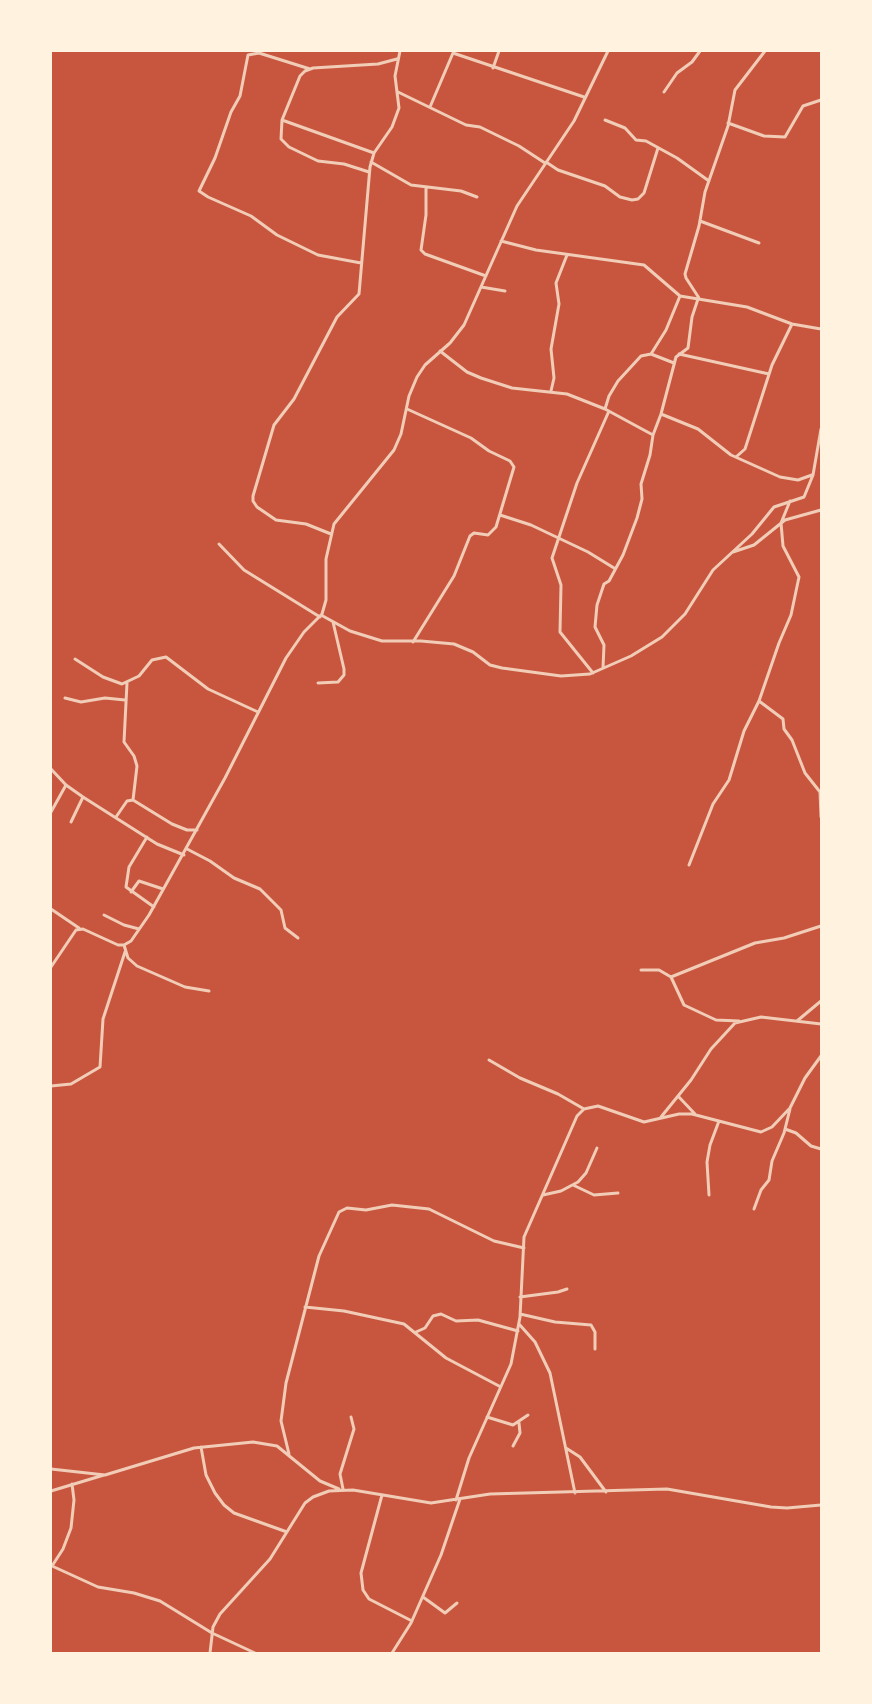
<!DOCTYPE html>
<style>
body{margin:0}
#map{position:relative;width:872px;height:1704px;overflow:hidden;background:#c8553d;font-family:Helvetica,sans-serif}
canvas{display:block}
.frame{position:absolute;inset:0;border:52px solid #fff3e0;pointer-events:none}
</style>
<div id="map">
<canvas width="872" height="1704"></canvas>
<div class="frame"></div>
</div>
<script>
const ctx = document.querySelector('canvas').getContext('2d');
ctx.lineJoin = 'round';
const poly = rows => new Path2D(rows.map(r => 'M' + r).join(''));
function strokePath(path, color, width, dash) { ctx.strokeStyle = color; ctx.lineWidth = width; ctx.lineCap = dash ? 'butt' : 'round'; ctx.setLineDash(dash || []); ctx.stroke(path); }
strokePath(poly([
 [453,53,584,97],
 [493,68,499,51],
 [310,69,259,53,248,55,240,96,231,112,215,158,199,191,208,197,251,216,277,235,318,255,361,263],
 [398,92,466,125,480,127,519,146,545,163],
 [664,92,677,73,692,62,700,51],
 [430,107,453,53],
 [282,120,374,153],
 [605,120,625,128,636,140,646,141,677,158,709,181],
 [728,123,764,136,785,137,803,106,821,100],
 [371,162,411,185,461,191,477,197],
 [546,162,558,170,605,186,620,197,632,200,638,199,644,193,658,148],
 [369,172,344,164,318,161,289,147,281,139,282,120,300,76,305,71,313,68,378,64,397,59],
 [426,188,426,215,421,250,425,254,486,276],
 [700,221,759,243],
 [501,241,536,250,644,265,680,296,747,307,792,324,821,329],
 [481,287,505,291],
 [699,298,686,278,685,274,699,226,705,192,728,126,735,90,765,51],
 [440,351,467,372,481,378,512,388,567,394,605,409,653,435],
 [651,354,666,330,680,296],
 [679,354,769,374],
 [551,391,554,378,551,349,559,304,556,283,567,255],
 [407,409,471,438,489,451,510,461,514,467,496,527,488,535,474,533,470,536,454,576,413,642],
 [605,409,609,396,618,381,641,356,651,354,674,363],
 [661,414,698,429,731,455,780,477,798,480,812,475],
 [736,457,745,449,772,365,792,324],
 [500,515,531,525,588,552,614,568],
 [331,534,306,524,276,520,257,507,253,501,253,496,274,425,294,399,337,317,359,294,370,167,374,153,392,127,399,108,395,76,400,51],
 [219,544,244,570,320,617],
 [733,552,754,545,785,520,821,510],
 [321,615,350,631,382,641,421,641,454,644,473,652,490,665,502,668,561,676,590,674,631,656,662,637,685,614,713,570,752,534,774,507,804,497,813,475,821,429],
 [75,659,103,677,122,684,139,676,152,660,166,657,208,689,258,712],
 [603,668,604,645,595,627,597,605,604,584,609,581,623,555,637,518,642,499,641,484,650,455,653,435,661,414,676,357,688,348,692,317,698,299],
 [593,673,560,632,561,585,552,558,577,483,609,411],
 [127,683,124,742,134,756,137,766,133,800],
 [318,683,338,682,344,675,344,669,333,622],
 [65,698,81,702,105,698,125,700],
 [759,701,783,719,784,729,792,740,805,773,820,792,821,817],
 [51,769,66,785,83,797,157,844,184,855],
 [51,812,66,785],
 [116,817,127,801,133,800,172,824,187,830,197,830],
 [71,822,83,797],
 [147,837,129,867,126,887,154,907],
 [187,849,210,861,234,878,260,889,281,910,285,928,298,938],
 [689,865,713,804,729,780,744,731,759,701,779,643,791,615,799,577,783,546,781,523,790,501],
 [131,892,139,881,163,889],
 [51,909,79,928],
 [104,915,124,925,139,929],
 [124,945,128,958,137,966,185,987,209,991],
 [51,967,76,930,83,929,118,945,124,945,131,941,149,915,225,778,286,658,304,632,322,614,326,600,326,559,334,524,394,450,401,434,409,396,417,377,425,365,450,343,464,325,517,206,574,121,608,51],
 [641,970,659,970,671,977,684,1005,716,1020,739,1021],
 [671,977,755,943,784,938,821,926],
 [797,1021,821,1001],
 [489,1060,520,1078,558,1094,584,1109],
 [51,1086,71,1084,100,1067,103,1019,125,952],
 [678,1096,695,1114],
 [661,1117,691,1080,711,1049,735,1023,761,1017,821,1024],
 [785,1129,796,1133,811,1146,821,1149],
 [573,1185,594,1195,618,1193],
 [543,1195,561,1191,578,1182,586,1173,597,1148],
 [709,1195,707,1162,710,1145,719,1121],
 [754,1209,761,1190,769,1180,772,1161,784,1133,790,1109],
 [520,1297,558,1292,567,1289],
 [305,1307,344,1311,404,1324,446,1358,499,1386],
 [520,1314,555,1322,591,1325,595,1332,595,1349],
 [519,1324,535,1342,550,1373,575,1493],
 [416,1332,425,1328,433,1316,441,1314,456,1321,478,1320,518,1331],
 [487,1417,513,1425,528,1415],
 [513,1446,520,1433,519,1423],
 [201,1447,206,1475,215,1493,224,1505,234,1513,287,1532],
 [566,1448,580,1457,606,1492],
 [289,1454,281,1421,286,1383,319,1256,339,1212,347,1208,366,1210,392,1205,429,1209,494,1241,524,1248],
 [51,1469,105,1475,194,1448,253,1442,277,1446,320,1481,339,1489],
 [343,1489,340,1474,354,1429,351,1417],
 [51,1491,104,1475],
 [382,1495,361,1573,363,1590,369,1599,412,1621],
 [456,1500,469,1458,511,1364,520,1317,524,1237,577,1116,584,1109,598,1106,644,1122,679,1114,692,1114,761,1132,772,1127,790,1108,805,1078,821,1056],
 [52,1566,98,1587,134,1593,160,1601,212,1633,255,1653],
 [52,1566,63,1549,71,1528,74,1500,72,1484],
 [423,1597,445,1613,457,1603],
 [210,1653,213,1627,220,1614,270,1559,305,1503,313,1497,329,1491,353,1490,431,1503,490,1494,667,1489,771,1507,787,1508,821,1505],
 [392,1653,411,1623,441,1555,460,1499]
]), '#f1ccb7', 3);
</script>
